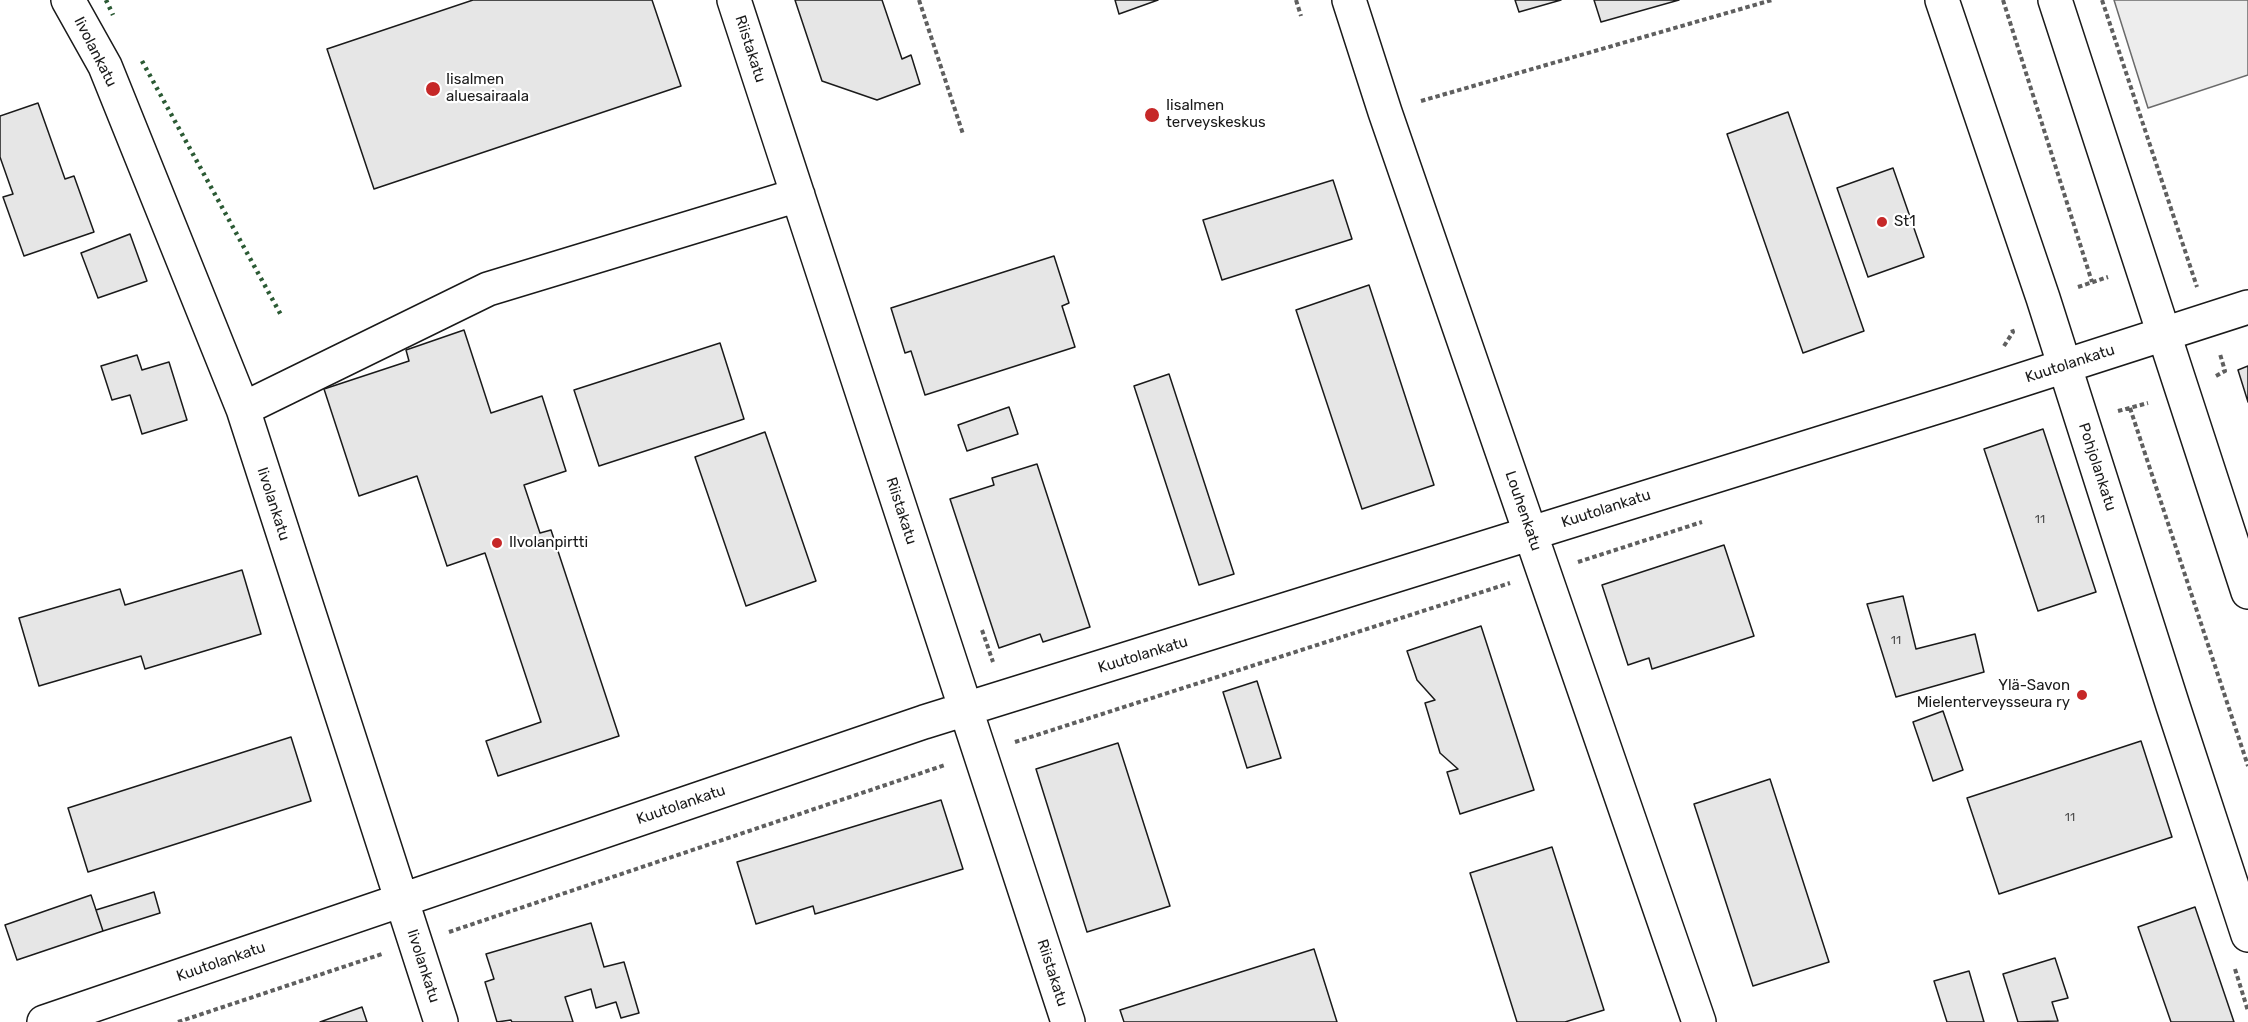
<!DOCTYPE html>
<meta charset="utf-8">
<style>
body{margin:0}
canvas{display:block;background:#fff}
</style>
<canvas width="2248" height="1022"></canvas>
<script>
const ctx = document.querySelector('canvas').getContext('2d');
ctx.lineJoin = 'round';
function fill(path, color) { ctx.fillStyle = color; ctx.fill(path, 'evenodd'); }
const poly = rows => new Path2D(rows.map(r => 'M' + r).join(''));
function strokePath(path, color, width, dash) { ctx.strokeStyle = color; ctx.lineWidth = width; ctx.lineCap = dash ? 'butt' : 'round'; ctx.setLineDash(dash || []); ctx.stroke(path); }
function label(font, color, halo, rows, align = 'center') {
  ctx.font = font + ' Rubik,sans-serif'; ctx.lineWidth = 4.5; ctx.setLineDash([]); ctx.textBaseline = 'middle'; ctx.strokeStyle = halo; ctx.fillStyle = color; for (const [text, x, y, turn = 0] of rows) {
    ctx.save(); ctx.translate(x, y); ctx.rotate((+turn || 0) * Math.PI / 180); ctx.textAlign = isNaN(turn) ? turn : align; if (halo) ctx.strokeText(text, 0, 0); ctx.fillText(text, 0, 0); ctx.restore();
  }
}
const green = poly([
 [2114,0,2248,0,2248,75,2148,108,2114,0]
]);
fill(green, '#ededed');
strokePath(green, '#6a6a6a', 1.5);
const building = poly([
 [473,0,652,0,681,86,374,189,327,49,473,0],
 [795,0,882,0,902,59,911,55,920,84,877,100,822,81,795,0],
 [1115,0,1158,0,1119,14,1115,0],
 [1515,0,1561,0,1519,12,1515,0],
 [1594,0,1679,0,1601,22,1594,0],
 [38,103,65,179,74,176,94,232,24,256,3,197,13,194,0,157,0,116,38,103],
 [1788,112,1864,331,1803,353,1727,134,1788,112],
 [1893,168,1924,257,1868,277,1837,188,1893,168],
 [1333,180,1352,239,1222,280,1203,220,1333,180],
 [130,234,147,281,98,298,81,253,130,234],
 [1054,256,1069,303,1062,306,1075,347,925,395,911,351,905,353,891,308,1054,256],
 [1369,285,1434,485,1362,509,1296,310,1369,285],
 [464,330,491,413,542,396,566,471,524,485,540,533,551,530,619,736,498,776,486,741,541,722,485,553,447,566,417,476,359,496,324,389,409,361,406,350,464,330],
 [720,343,744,419,599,466,574,390,720,343],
 [137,355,142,370,169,362,187,420,142,434,130,395,112,400,101,366,137,355],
 [2248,366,2248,402,2238,370,2248,366],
 [1169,374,1234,574,1199,585,1134,386,1169,374],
 [1009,407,1018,434,967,451,958,425,1009,407],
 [2043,429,2096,592,2038,611,1984,449,2043,429],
 [765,432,816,581,746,606,695,457,765,432],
 [1037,464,1090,627,1043,642,1040,634,999,648,950,499,994,485,992,478,1037,464],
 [1724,545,1754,636,1652,669,1649,658,1628,665,1602,585,1724,545],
 [242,570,261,634,145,669,141,656,39,686,19,618,120,589,125,605,242,570],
 [1903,596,1916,649,1975,634,1984,672,1896,697,1867,604,1903,596],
 [1481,626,1534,790,1460,814,1447,772,1458,769,1440,753,1425,703,1435,700,1417,680,1407,651,1481,626],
 [1257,681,1281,758,1247,768,1223,692,1257,681],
 [1943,711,1963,770,1933,781,1913,722,1943,711],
 [291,737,311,801,88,872,68,808,291,737],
 [2141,741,2172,837,1999,894,1967,798,2141,741],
 [1118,743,1170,906,1087,932,1036,769,1118,743],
 [1770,779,1829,962,1753,986,1694,804,1770,779],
 [941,800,963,869,815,914,813,906,756,924,737,862,941,800],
 [1552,847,1604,1010,1565,1022,1517,1022,1470,873,1552,847],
 [154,892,160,913,103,931,96,910,154,892],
 [91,895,103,931,17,960,5,925,91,895],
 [2195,907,2234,1022,2171,1022,2138,927,2195,907],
 [591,923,604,967,624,962,639,1013,621,1018,616,1002,596,1008,591,989,565,997,573,1022,512,1022,511,1020,497,1022,485,982,494,979,486,954,591,923],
 [1314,949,1337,1022,1124,1022,1120,1010,1314,949],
 [2055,958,2068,998,2052,1002,2058,1021,2018,1022,2003,974,2055,958],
 [1969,971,1984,1022,1947,1022,1934,981,1969,971],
 [362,1007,367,1022,320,1022,362,1007]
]);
fill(building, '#e6e6e6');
strokePath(building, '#1a1a1a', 1.5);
const minor = poly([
 [68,0,105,66,243,409,441,1022],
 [734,0,1068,1022],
 [1349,0,1385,112,1699,1022],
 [243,409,488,289,798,195],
 [44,1022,924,722,1956,401,2248,307]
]);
const major = poly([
 [1942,0,2043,298,2173,706,2248,935],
 [2055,0,2248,592]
]);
strokePath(minor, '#1a1a1a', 36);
strokePath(major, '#1a1a1a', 36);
strokePath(poly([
 [919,0,963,134],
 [1296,0,1301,16],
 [2003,0,2092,282],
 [2102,0,2197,287],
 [1421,101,1772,0],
 [2078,287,2108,277],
 [2004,346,2013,332,2012,329],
 [2216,376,2225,371,2220,354],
 [2130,408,2248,766],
 [2118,411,2148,403],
 [1578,562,1702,522],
 [982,630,993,662],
 [1015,742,1510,583],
 [449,932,945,765],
 [2235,969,2248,1011],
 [178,1022,382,954]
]), '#5f5f5f', 4, [4.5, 3]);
strokePath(minor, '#fff', 33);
strokePath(major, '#fff', 33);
strokePath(poly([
 [106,0,113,15],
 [142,61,281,315]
]), '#2b5a34', 4.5, [3, 4.5]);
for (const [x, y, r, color] of [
 [433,89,8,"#c62828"],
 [1152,115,8,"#c62828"],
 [1882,222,6,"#c62828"],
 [497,543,6,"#c62828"],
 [2082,695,6,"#c62828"]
]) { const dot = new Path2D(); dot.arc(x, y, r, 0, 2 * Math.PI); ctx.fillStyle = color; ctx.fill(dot); strokePath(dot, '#fff', 2); }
label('12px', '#4d4d4d', null, [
 ["11",2040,520],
 ["11",1896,641],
 ["11",2070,818]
]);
label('15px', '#1a1a1a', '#fff', [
 ["Riistakatu",750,49,72],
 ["Iivolankatu",95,52,63],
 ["Kuutolankatu",2070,364,-18],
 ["Pohjolankatu",2097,467,72],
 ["Iivolankatu",273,504,72],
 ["Kuutolankatu",1606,509,-18],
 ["Riistakatu",901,511,72],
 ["Louhenkatu",1523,511,71],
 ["Kuutolankatu",1143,655,-17],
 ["Kuutolankatu",681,805,-19],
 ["Kuutolankatu",221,962,-19],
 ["Iivolankatu",423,966,72],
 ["Riistakatu",1052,973,72]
]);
label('15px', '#1a1a1a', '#fff', [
 ["Iisalmen",446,80],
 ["aluesairaala",446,97],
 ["Iisalmen",1166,106],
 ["terveyskeskus",1166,123],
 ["St1",1894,222],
 ["Ilvolanpirtti",509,543],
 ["Ylä-Savon",2070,686,"right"],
 ["Mielenterveysseura ry",2070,703,"right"]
], 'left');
</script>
